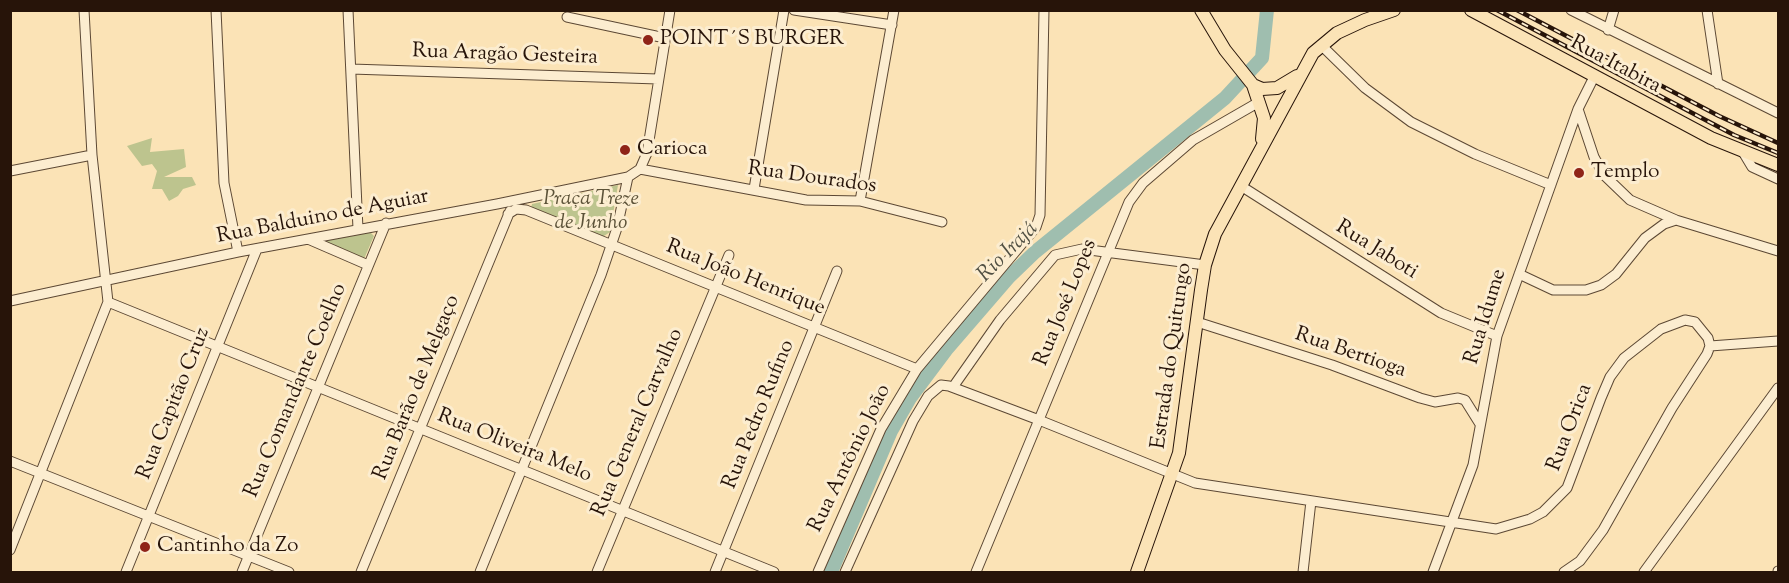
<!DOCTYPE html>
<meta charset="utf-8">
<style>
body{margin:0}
#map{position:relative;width:1789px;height:583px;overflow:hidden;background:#fbe3b6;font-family:"Sorts Mill Goudy",serif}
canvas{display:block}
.frame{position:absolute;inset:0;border:12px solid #271409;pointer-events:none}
</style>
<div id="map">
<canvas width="1789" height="583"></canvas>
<div class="frame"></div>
</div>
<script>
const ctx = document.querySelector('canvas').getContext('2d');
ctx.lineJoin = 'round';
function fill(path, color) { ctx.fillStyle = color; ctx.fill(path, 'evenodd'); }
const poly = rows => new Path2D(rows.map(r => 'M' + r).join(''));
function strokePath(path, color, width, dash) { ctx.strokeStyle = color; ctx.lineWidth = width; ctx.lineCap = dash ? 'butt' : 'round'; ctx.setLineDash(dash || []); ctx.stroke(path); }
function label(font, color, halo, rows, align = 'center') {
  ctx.font = font + ' "Sorts Mill Goudy",serif'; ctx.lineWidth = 6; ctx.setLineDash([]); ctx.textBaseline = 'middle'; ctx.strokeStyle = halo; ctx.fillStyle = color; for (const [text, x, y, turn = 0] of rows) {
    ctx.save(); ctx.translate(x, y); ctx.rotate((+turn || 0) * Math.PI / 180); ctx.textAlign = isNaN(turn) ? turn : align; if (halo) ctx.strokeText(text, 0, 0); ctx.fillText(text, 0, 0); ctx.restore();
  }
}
fill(poly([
 [152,138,150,152,184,149,186,167,164,177,192,177,196,185,183,189,178,196,169,201,162,189,152,189,157,171,152,164,142,166,127,146],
 [618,185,610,232,601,238,531,208,532,204],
 [365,232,370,232,374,236,364,259,321,242]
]), '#bdc48e');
strokePath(poly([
 [831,572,891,431,910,398,946,350,1009,277,1035,252,1225,98,1262,58,1267,10]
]), '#9fbeaf', 14);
const minor = poly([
 [216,10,224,183,238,252],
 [348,10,358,229],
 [794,10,892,25],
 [1571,10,1778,113],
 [1707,10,1718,84],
 [567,17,665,38],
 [1608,30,1614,10],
 [1321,45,1365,88,1411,122,1475,154,1551,185],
 [351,69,658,79],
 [1578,109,1594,157,1604,175,1630,200,1676,220,1778,251],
 [1743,152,1752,167,1778,179],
 [640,169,806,200,860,201,942,222],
 [10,171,92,155],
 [1241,186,1441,313,1497,336],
 [754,189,784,10],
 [860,201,894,10],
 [508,214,516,209,526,210,917,369],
 [308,239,368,265],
 [1519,274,1553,290,1586,290,1601,285,1616,274,1645,238,1664,224,1676,220],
 [10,301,238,252,497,204,628,177,640,169,647,153,670,10],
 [108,302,774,572],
 [1197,322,1332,365,1420,398,1435,402,1458,398,1465,400,1480,424],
 [1710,346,1778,341],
 [953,387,1000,320,1055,255,1082,249,1205,265],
 [10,461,289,572],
 [10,550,108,302,92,155,84,10],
 [126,572,257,249],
 [242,572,386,223],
 [361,572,510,211],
 [480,572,601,275,617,228,628,177],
 [597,572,729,255],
 [715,572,837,271],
 [818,572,881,429,917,369,1036,227,1040,215,1044,10],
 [845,572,913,421,928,396,941,385,949,386,1039,420,1195,483,1496,529,1530,519,1543,512,1567,488,1601,398,1610,377,1624,358,1661,329,1685,320,1695,322,1708,338,1710,346,1707,354,1672,408,1603,530,1580,561,1564,572],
 [976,572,1129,202,1143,183,1193,140,1259,102],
 [1303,572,1311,501],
 [1433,572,1473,465,1497,336,1578,109,1594,77],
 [1644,572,1778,388],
 [1778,572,1778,571]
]);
const major = poly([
 [1201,10,1225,50,1253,85,1262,89,1277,88,1297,76],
 [1471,10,1711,138,1778,165],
 [1253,85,1264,118,1262,139],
 [1137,572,1179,453,1201,290,1205,265,1215,234,1313,53,1337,33,1365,20,1394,10]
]);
strokePath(minor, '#5c4834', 11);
strokePath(major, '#271409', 14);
strokePath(minor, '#fcedd0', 9);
strokePath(major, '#fbe3b6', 12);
const rail = poly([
 [1497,10,1734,135,1778,153],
 [1517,10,1719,116,1778,143]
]);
strokePath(rail, '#271409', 4.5);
strokePath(rail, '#fcedd0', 2, [7]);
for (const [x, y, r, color] of [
 [648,40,6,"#8f2418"],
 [625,150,6,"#8f2418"],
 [1579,173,6,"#8f2418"],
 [145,547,6,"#8f2418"]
]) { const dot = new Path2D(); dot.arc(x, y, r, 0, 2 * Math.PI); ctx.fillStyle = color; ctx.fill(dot); strokePath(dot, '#fcedd0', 2); }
label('21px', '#271409', '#fcedd0', [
 ["POINT´S BURGER",660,40],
 ["Carioca",637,150],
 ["Templo",1591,173],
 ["Cantinho da Zo",157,547]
], 'left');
label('21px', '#271409', '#fcedd0', [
 ["Rua Aragão Gesteira",505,56,2],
 ["Rua Itabira",1615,66,28],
 ["Rua Dourados",812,179,8],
 ["Rua Balduino de Aguiar",323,218,-11],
 ["Rua Jaboti",1376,251,32],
 ["Rua João Henrique",745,279,22],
 ["Rua José Lopes",1067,303,-68],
 ["Rua Idume",1487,317,-73],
 ["Rua Bertioga",1350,354,19],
 ["Estrada do Quitungo",1173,356,-82],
 ["Rua Barão de Melgaço",418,388,-68],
 ["Rua Comandante Coelho",297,391,-67],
 ["Rua Capitão Cruz",175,404,-68],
 ["Rua Pedro Rufino",760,415,-68],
 ["Rua General Carvalho",639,423,-67],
 ["Rua Orica",1571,428,-69],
 ["Rua Oliveira Melo",514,447,22],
 ["Rua Antônio João",851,459,-64]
]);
label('italic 21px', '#5c5238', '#fcedd0', [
 ["Praça Treze",591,200],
 ["de Junho",591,224]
]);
label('italic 22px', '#515043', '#fcedd0', [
 ["Rio Irajá",1009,253,-45]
]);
</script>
